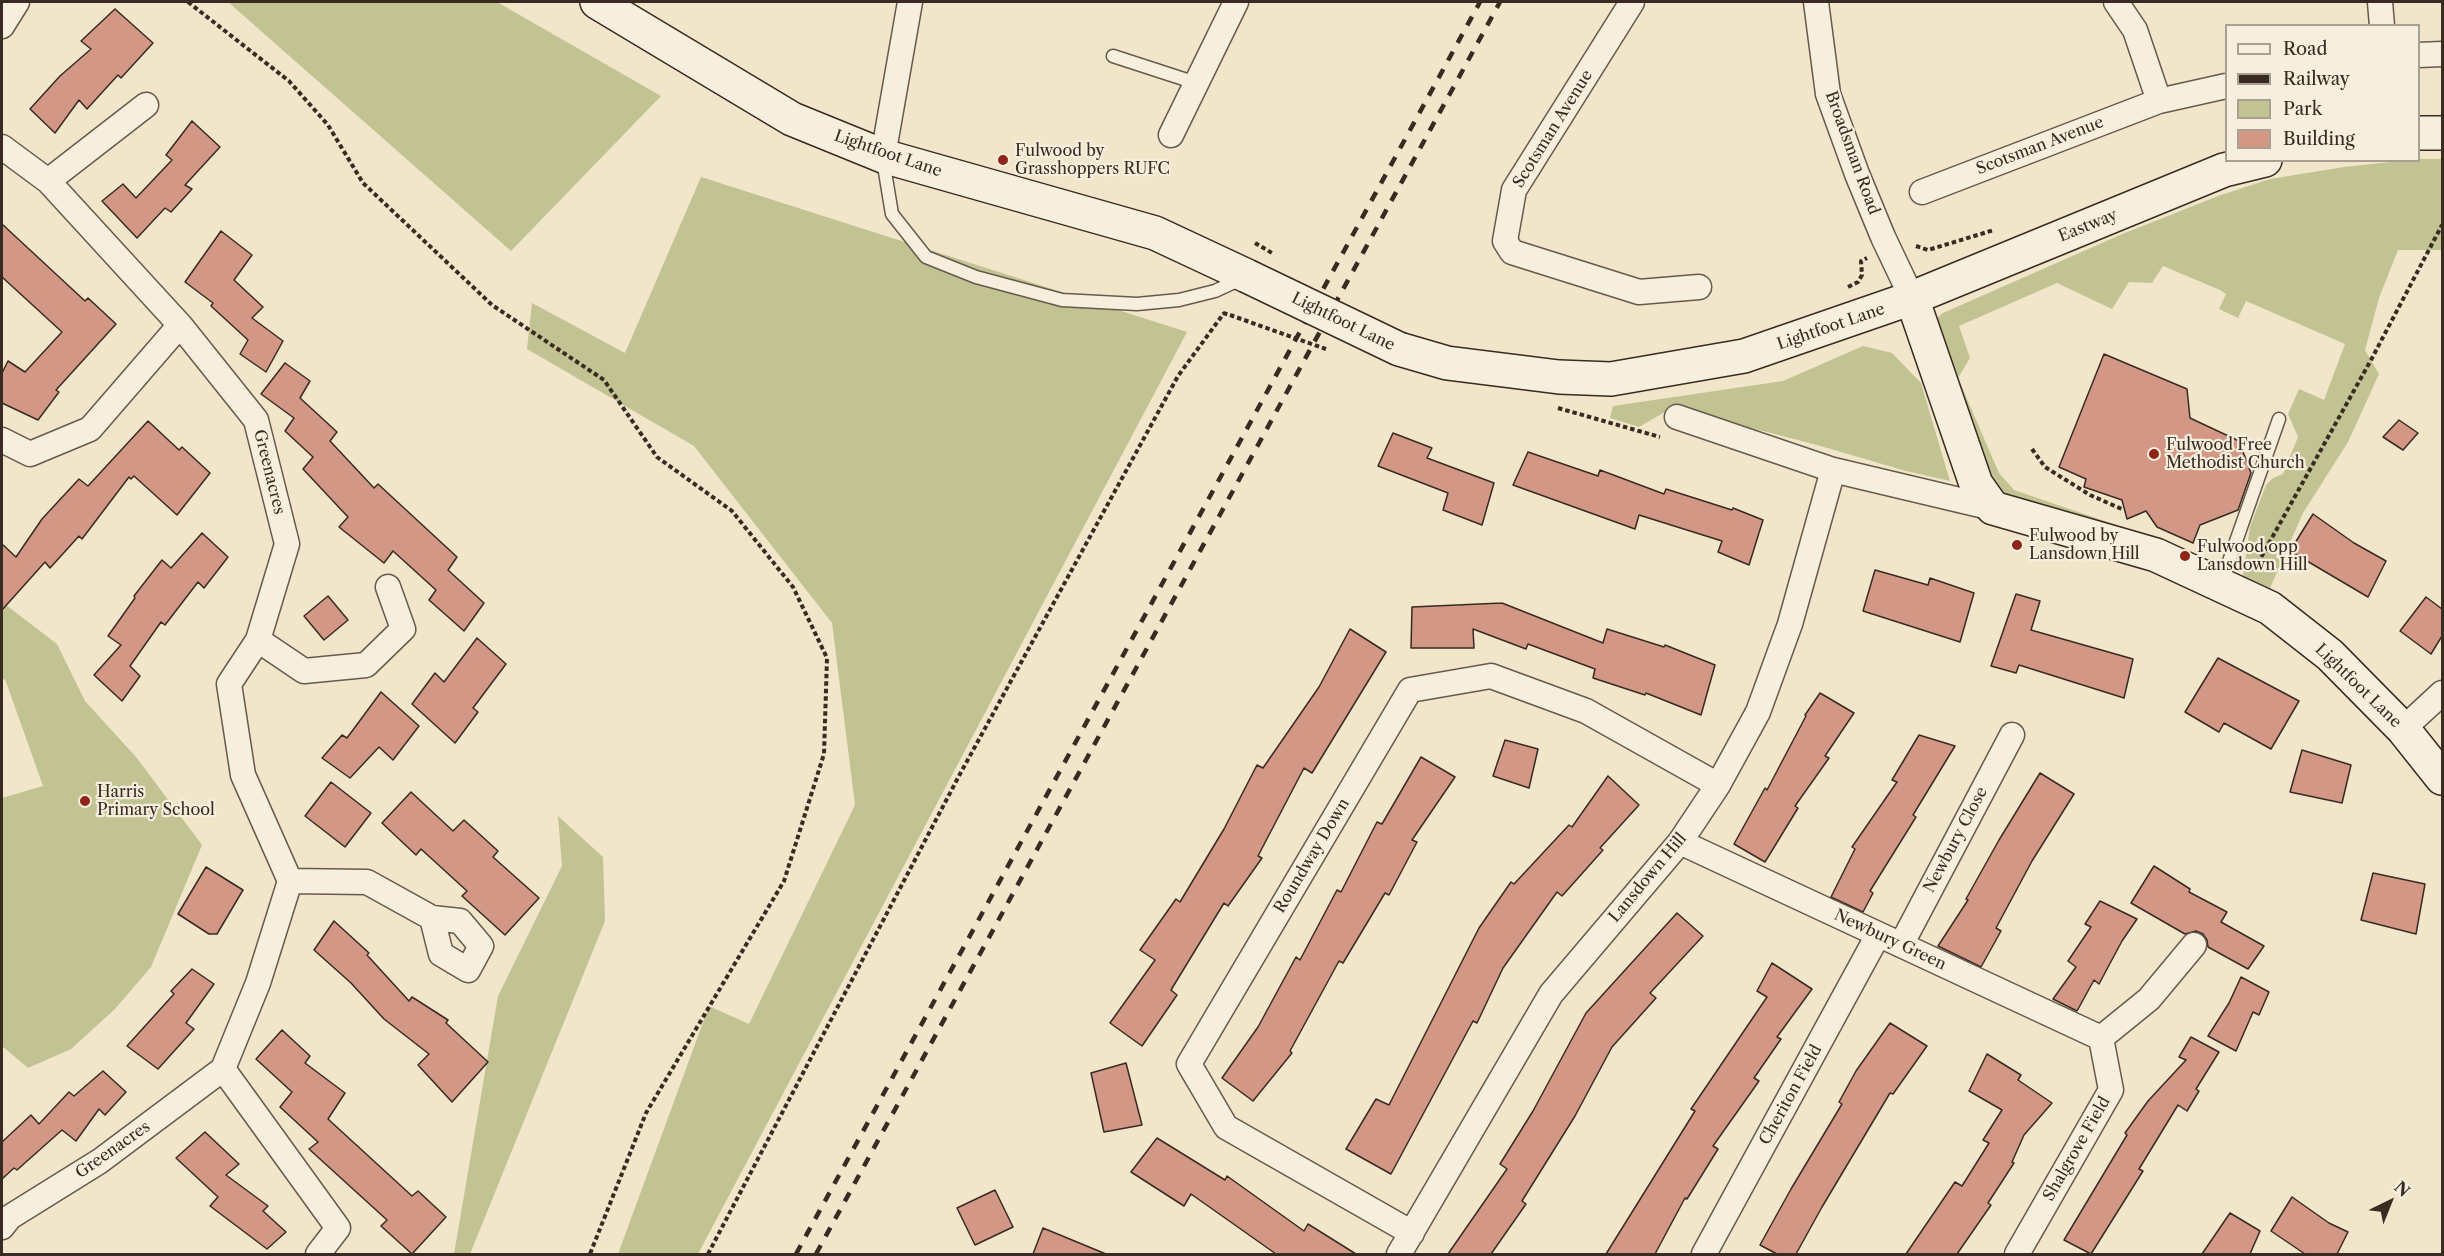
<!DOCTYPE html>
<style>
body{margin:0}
#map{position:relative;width:2444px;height:1256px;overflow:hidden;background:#f1e6ca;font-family:"Libre Caslon Text",serif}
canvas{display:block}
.frame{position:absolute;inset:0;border:3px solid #392a22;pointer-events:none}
.legend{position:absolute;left:2225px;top:24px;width:195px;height:138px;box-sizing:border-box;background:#f6efdd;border:2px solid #aaa092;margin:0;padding:8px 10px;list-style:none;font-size:18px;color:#392a22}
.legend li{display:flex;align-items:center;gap:12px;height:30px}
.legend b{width:30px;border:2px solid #aaa092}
.north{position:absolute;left:2360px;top:1172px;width:60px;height:60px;-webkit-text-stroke:4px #f6efdd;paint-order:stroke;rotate:43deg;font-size:16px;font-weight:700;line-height:24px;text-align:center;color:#392a22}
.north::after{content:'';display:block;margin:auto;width:21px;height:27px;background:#392a22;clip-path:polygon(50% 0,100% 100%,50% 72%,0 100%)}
</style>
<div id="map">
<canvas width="2444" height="1256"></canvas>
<div class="frame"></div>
<ul class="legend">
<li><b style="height:8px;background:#f6efdd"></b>Road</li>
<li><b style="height:8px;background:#392a22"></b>Railway</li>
<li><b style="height:16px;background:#c1c392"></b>Park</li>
<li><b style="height:16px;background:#d39785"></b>Building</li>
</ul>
<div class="north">N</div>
</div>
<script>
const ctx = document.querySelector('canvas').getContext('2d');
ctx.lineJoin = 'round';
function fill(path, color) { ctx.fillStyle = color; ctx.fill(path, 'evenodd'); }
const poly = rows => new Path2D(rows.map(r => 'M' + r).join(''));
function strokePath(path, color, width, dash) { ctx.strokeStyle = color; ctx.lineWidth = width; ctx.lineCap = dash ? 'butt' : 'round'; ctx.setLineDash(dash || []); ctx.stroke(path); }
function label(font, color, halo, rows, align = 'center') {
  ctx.font = font + ' "Libre Caslon Text",serif'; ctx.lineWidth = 4.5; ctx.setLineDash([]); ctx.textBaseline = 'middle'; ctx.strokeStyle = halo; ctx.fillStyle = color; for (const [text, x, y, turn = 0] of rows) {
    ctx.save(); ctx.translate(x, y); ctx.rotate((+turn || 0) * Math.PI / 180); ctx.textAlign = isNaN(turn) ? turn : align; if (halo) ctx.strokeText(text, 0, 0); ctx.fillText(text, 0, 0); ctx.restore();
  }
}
fill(poly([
 [228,2,497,2,661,96,511,251],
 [2419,159,2442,159,2442,250,2398,250,2379,298,2365,350,2379,374,2348,442,2303,513,2270,588,2243,576,2250,527,2266,485,2273,478,2283,474,2298,437,2288,414,2299,389,2324,400,2345,344,2246,301,2238,318,2219,309,2226,294,2220,290,2163,266,2152,283,2129,282,2112,309,2057,283,1959,326,1970,358,1958,378,1999,473,2014,490,2166,542,2218,565,2216,568,2007,496,1974,449,1935,320,1943,313,2120,235,2218,196,2270,179,2344,167],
 [701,177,1187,332,698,1254,618,1254,709,1006,749,1024,855,805,832,623,694,446,527,349,532,303,625,353],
 [1863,346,1892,353,1921,383,1950,481,1906,471,1817,445,1686,411,1670,409,1639,427,1610,418,1613,406,1783,381],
 [2,602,57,644,85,701,136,757,202,845,151,967,115,1009,71,1049,28,1068,2,1046,2,798,43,786,5,679,2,680],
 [558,816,603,857,605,921,470,1254,454,1254,498,996,562,866]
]), '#c1c392');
const building = poly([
 [115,9,153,43,121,78,118,75,87,109,79,100,55,133,30,109,60,76,91,49,81,41,115,9],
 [192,121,220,147,185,185,192,189,171,212,165,208,137,238,102,201,123,184,136,198,172,160,166,155,192,121],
 [2,224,85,301,88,298,116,324,56,390,59,392,38,420,2,403,2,373,8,361,25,372,62,332,2,277,2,224],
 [221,231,252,255,234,280,263,307,252,318,283,341,266,372,240,354,248,340,211,306,213,303,185,282,221,231],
 [2104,354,2187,389,2190,418,2239,441,2251,473,2238,510,2200,525,2193,543,2157,527,2146,511,2127,519,2122,500,2084,487,2086,479,2059,467,2104,354],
 [285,363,310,381,300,398,337,432,330,441,374,488,378,484,457,557,448,570,484,603,464,631,429,600,436,590,393,551,384,563,339,527,348,517,303,469,313,457,285,431,294,418,261,394,285,363],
 [2399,420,2418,433,2403,450,2383,437,2399,420],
 [148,421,179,450,182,447,210,473,177,515,134,476,131,479,129,477,82,539,79,536,50,568,45,562,2,610,2,544,16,557,42,519,79,479,88,486,148,421],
 [1393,433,1432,448,1427,458,1494,483,1482,525,1443,510,1448,493,1378,466,1393,433],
 [1528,452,1598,476,1600,470,1664,494,1666,489,1732,510,1733,508,1763,520,1749,565,1718,552,1722,541,1639,515,1635,529,1513,485,1528,452],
 [2313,514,2354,543,2386,561,2368,597,2290,551,2313,514],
 [202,533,228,557,204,588,198,582,165,625,161,622,130,666,140,676,122,701,94,675,121,645,108,636,135,598,134,596,162,560,171,568,202,533],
 [1875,570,1928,585,1930,578,1974,593,1960,642,1863,611,1875,570],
 [2016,594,2040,601,2031,630,2133,659,2124,698,2019,665,2016,673,1991,666,2016,594],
 [328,596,348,620,324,640,304,616,328,596],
 [2426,597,2442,609,2442,636,2431,654,2400,631,2426,597],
 [1502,603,1603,643,1607,629,1664,647,1665,645,1715,665,1701,715,1646,693,1645,695,1593,678,1595,669,1528,644,1526,649,1473,629,1474,648,1411,648,1412,607,1502,603],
 [1350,629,1386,652,1312,773,1304,768,1258,856,1262,858,1228,906,1224,903,1171,990,1177,995,1142,1046,1110,1023,1155,960,1140,950,1176,899,1180,902,1224,829,1257,765,1263,768,1319,687,1350,629],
 [477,638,506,664,473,708,478,712,455,743,412,704,435,673,444,682,477,638],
 [2218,658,2299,701,2271,749,2224,723,2219,732,2185,712,2218,658],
 [381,692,419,726,393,760,379,747,350,778,322,758,342,735,347,738,381,692],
 [1820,693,1854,713,1825,756,1829,758,1795,806,1798,808,1765,862,1734,844,1765,788,1767,790,1806,716,1805,715,1820,693],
 [1919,735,1955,746,1913,815,1916,817,1870,891,1873,893,1863,912,1831,897,1855,849,1852,847,1897,782,1892,780,1919,735],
 [1505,740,1538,749,1529,788,1493,776,1505,740],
 [2302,750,2351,765,2342,803,2290,792,2302,750],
 [1421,757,1455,777,1412,840,1417,842,1389,895,1385,893,1343,963,1339,961,1290,1051,1292,1053,1253,1101,1222,1078,1258,1027,1296,957,1300,960,1337,890,1341,892,1377,822,1382,824,1421,757],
 [2040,773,2074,794,2032,861,1996,928,2001,931,1981,967,1938,946,1968,900,1966,899,1999,840,2040,773],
 [1608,776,1639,805,1600,848,1603,850,1562,896,1557,892,1503,968,1477,1023,1473,1021,1391,1174,1346,1149,1376,1099,1389,1105,1479,928,1511,882,1514,884,1569,825,1572,827,1608,776],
 [331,782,371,813,345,847,305,816,331,782],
 [411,792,453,831,464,820,498,851,493,857,539,898,505,935,462,896,467,891,421,849,416,855,382,823,411,792],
 [2154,866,2190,889,2189,892,2227,912,2221,922,2264,946,2248,969,2208,947,2207,940,2203,934,2196,931,2185,934,2131,903,2154,866],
 [206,867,243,890,217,934,209,934,178,914,206,867],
 [2373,873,2425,884,2416,934,2361,920,2373,873],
 [2100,901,2137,919,2122,941,2099,984,2094,980,2077,1011,2053,999,2076,967,2068,961,2091,927,2085,924,2100,901],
 [1677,913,1703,936,1650,993,1656,998,1612,1047,1575,1116,1522,1201,1526,1204,1491,1254,1448,1254,1507,1169,1500,1164,1533,1111,1586,1013,1677,913],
 [334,921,369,953,367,955,409,1001,412,997,448,1020,446,1023,488,1062,452,1102,418,1065,429,1054,384,1019,351,983,314,950,334,921],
 [1772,963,1812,989,1777,1037,1781,1039,1754,1078,1759,1081,1713,1146,1718,1149,1687,1199,1685,1198,1655,1254,1606,1254,1695,1111,1691,1109,1767,997,1757,991,1772,963],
 [192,969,214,984,186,1023,194,1029,158,1069,127,1046,174,994,171,991,192,969],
 [2241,977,2269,992,2259,1015,2253,1012,2236,1051,2208,1036,2229,1003,2241,977],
 [1890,1023,1927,1046,1893,1094,1890,1093,1822,1207,1796,1254,1777,1254,1760,1245,1791,1189,1842,1104,1839,1102,1856,1071,1890,1023],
 [282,1030,310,1056,305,1063,345,1093,328,1119,412,1196,418,1191,446,1217,412,1254,381,1226,387,1220,309,1149,318,1142,280,1107,292,1092,256,1059,282,1030],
 [2191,1037,2219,1052,2196,1089,2199,1091,2187,1111,2178,1105,2139,1169,2143,1171,2091,1254,2064,1240,2127,1135,2125,1133,2148,1101,2186,1060,2179,1057,2191,1037],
 [1987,1054,2021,1075,2018,1080,2052,1103,2024,1135,2012,1162,2014,1163,1988,1203,1991,1205,1957,1254,1906,1254,1955,1182,1962,1186,1989,1143,1983,1140,2002,1110,1969,1091,1987,1054],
 [1126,1063,1142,1125,1104,1132,1091,1073,1126,1063],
 [103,1071,126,1092,105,1115,99,1109,76,1141,62,1130,17,1170,14,1168,2,1179,2,1142,31,1115,39,1124,69,1092,74,1096,103,1071],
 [205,1132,239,1164,226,1175,268,1206,263,1211,286,1232,267,1249,210,1206,218,1197,176,1158,205,1132],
 [1157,1138,1225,1180,1227,1176,1304,1231,1308,1224,1356,1254,1276,1254,1191,1194,1184,1206,1131,1172,1157,1138],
 [995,1190,1013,1227,975,1245,957,1208,995,1190],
 [2292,1197,2329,1223,2348,1232,2337,1254,2305,1254,2271,1231,2292,1197],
 [2230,1213,2260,1231,2250,1254,2202,1254,2230,1213],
 [1043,1228,1106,1254,1033,1254,1043,1228]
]);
fill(building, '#d39785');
strokePath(building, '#392a22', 1.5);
const lane = poly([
 [1113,56,1196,83],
 [883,160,892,214,926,257,976,277,1062,300,1137,304,1179,300,1215,291,1241,279],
 [2221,584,2279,419]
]);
const street = poly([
 [1632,2,1514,190,1505,241,1512,252,1639,292,1699,287],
 [1816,2,1828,94,1857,174,1883,237,1912,298],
 [2380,2,2382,26],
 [2,26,17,2],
 [2418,55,2442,54],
 [2159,101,2226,86],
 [1171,135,1236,2],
 [2,147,48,181,180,325,256,420,287,544,258,640,229,684,243,775,290,881,258,983,223,1069,100,1161,10,1217,2,1227],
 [883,156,910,2],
 [48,181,146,105],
 [1922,192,2159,101,2135,30,2116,2],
 [1677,417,1833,470,1993,508],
 [2,440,30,454,90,429,180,325],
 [258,640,304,671,366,665,403,629,388,587],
 [2403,729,2442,693],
 [1680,842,2101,1038],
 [290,881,367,882,432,918,460,921,481,946,468,970,441,954,432,918],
 [1901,945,2012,735],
 [2101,1038,2149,999,2194,945],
 [223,1069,338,1228,318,1254],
 [1412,1233,1226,1127,1189,1064,1410,690,1491,676,1586,711,1718,785],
 [1399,1254,1551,994,1680,842,1718,785,1758,712,1790,624,1833,470],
 [1704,1254,1878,935],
 [2017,1254,2111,1090,2101,1038]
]);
const secondary = poly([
 [597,2,792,119,883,156,1155,233,1247,276],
 [2418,133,2442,133],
 [1912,298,1976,484,1993,508,2156,555,2270,608,2330,655,2403,729,2442,778],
 [1399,349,1447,363,1559,377,1611,379,1744,356,1912,298,2224,170,2265,160]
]);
strokePath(lane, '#67594c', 15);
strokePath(street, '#67594c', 27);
strokePath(secondary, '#392a22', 36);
strokePath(poly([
 [188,2,289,81,328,125,363,183,492,305,604,380,657,457,732,511,793,587,827,658,824,754,784,881,646,1113,590,1254],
 [1916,246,1928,250,1994,230],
 [1848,287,1858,282,1862,275,1861,261,1867,258],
 [1223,313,1230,315],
 [1558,408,1660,437],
 [2032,449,2045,467,2090,495,2124,510],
 [2254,570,2371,360,2442,225],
 [708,1254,960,774,1178,376,1224,313]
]), '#392a22', 4, [4.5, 3]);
strokePath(lane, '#f6efdd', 12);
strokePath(street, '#f6efdd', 24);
strokePath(secondary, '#f6efdd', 33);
strokePath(poly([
 [796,1254,1480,2],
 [816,1254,1500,2]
]), '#392a22', 4.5, [10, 10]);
const secondaryBridge = poly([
 [1247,276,1399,349]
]);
strokePath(secondaryBridge, '#392a22', 36, []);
strokePath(poly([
 [1255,243,1272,253],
 [1230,315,1326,349]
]), '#392a22', 4, [4.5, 3]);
strokePath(secondaryBridge, '#f6efdd', 33);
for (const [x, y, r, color] of [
 [1003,160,6,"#8f2418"],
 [2154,454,6,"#8f2418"],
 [2017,545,6,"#8f2418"],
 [2185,556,6,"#8f2418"],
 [85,801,6,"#8f2418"]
]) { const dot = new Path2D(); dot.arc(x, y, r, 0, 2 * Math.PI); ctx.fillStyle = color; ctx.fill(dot); strokePath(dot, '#f6efdd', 2); }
label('16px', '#392a22', '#f6efdd', [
 ["Scotsman Avenue",1553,129,-58],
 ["Scotsman Avenue",2040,146,-21],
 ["Broadsman Road",1852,153,70],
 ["Lightfoot Lane",888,154,19],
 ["Eastway",2088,226,-22],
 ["Lightfoot Lane",1343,322,26],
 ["Lightfoot Lane",1831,327,-19],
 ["Greenacres",269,472,76],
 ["Lightfoot Lane",2358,686,44],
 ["Newbury Close",1956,840,-62],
 ["Roundway Down",1312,856,-59],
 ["Lansdown Hill",1648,878,-50],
 ["Newbury Green",1890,940,25],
 ["Cheriton Field",1791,1095,-61],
 ["Shalgrove Field",2077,1149,-60],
 ["Greenacres",113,1150,-35]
]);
label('16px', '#392a22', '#f6efdd', [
 ["Fulwood by",1015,151],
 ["Grasshoppers RUFC",1015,169],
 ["Fulwood Free",2166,445],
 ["Methodist Church",2166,463],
 ["Fulwood by",2029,536],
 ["Lansdown Hill",2029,554],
 ["Fulwood opp",2197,547],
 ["Lansdown Hill",2197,565],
 ["Harris",97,792],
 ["Primary School",97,810]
], 'left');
</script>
